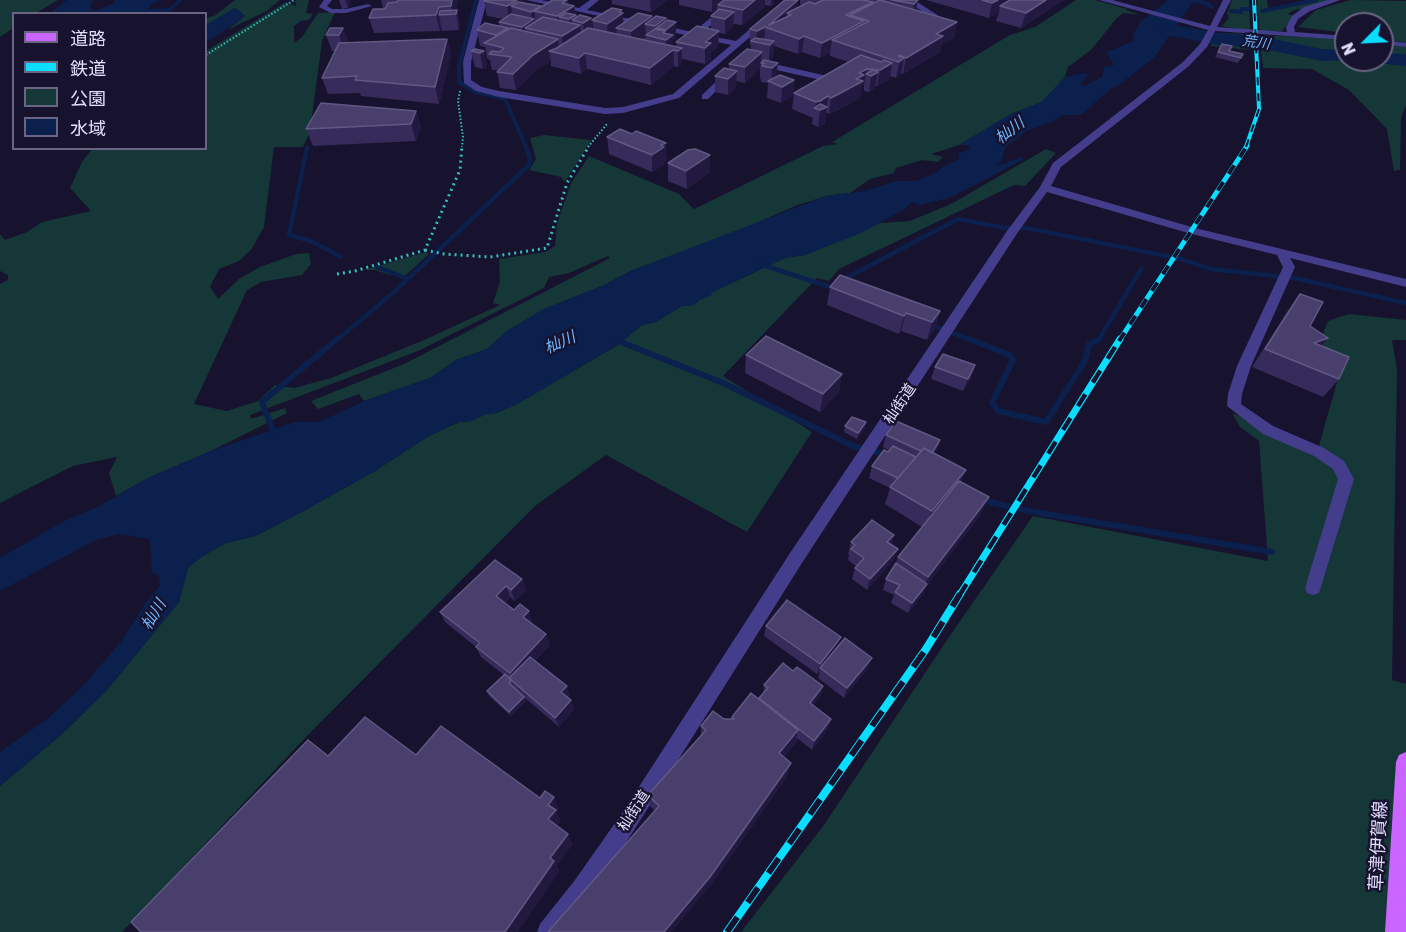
<!DOCTYPE html>
<meta charset="utf-8">
<style>
body{margin:0}
#map{position:relative;width:1406px;height:932px;overflow:hidden;background:#17122d;font-family:Rubik,"Noto Sans JP",sans-serif}
canvas{display:block}
.legend{position:absolute;left:12px;top:12px;width:195px;height:138px;box-sizing:border-box;background:#17122d;border:2px solid #696481;margin:0;padding:8px 10px;list-style:none;font-size:18px;color:#e3deff}
.legend li{display:flex;align-items:center;gap:12px;height:30px}
.legend b{width:30px;border:2px solid #696481}
.north{position:absolute;left:1334px;top:12px;width:60px;height:60px;box-sizing:border-box;background:#17122d;border:2px solid #696481;border-radius:50%;rotate:246deg;font-size:16px;font-weight:700;line-height:24px;text-align:center;color:#e3deff}
.north::after{content:'';display:block;margin:auto;width:21px;height:27px;background:#0addff;clip-path:polygon(50% 0,100% 100%,50% 72%,0 100%)}
</style>
<div id="map">
<canvas width="1406" height="932"></canvas>
<ul class="legend">
<li><b style="height:8px;background:#cb65ff"></b>道路</li>
<li><b style="height:8px;background:#0addff"></b>鉄道</li>
<li><b style="height:16px;background:#153737"></b>公園</li>
<li><b style="height:16px;background:#0b204d"></b>水域</li>
</ul>
<div class="north">N</div>
</div>
<script>
const ctx = document.querySelector('canvas').getContext('2d');
ctx.lineJoin = 'round';
function fill(path, color) { ctx.fillStyle = color; ctx.fill(path, 'evenodd'); }
const poly = rows => new Path2D(rows.map(r => 'M' + r).join(''));
function strokePath(path, color, width, dash) { ctx.strokeStyle = color; ctx.lineWidth = width; ctx.lineCap = dash ? 'butt' : 'round'; ctx.setLineDash(dash || []); ctx.stroke(path); }
function label(font, color, halo, rows, align = 'center') {
  ctx.font = font + ' Rubik,"Noto Sans JP",sans-serif'; ctx.lineWidth = 5; ctx.setLineDash([]); ctx.textBaseline = 'middle'; ctx.strokeStyle = halo; ctx.fillStyle = color; for (const [text, x, y, turn = 0] of rows) {
    ctx.save(); ctx.translate(x, y); ctx.rotate((+turn || 0) * Math.PI / 180); ctx.textAlign = isNaN(turn) ? turn : align; if (halo) ctx.strokeText(text, 0, 0); ctx.fillText(text, 0, 0); ctx.restore();
  }
}
fill(poly([
 [0,0,58,0,36,13,14,14,13,28,0,37],
 [235,0,280,0,267,11,227,30,245,16,235,8,206,25,206,18,214,16],
 [298,0,309,0,306,13,313,14,309,20,301,21,294,26,294,43,302,37,318,13,335,12,322,41,310,132,303,147,274,147,264,227,251,250,239,261,219,269,210,287,218,299,239,279,260,267,296,254,309,253,311,264,302,275,261,282,247,290,194,404,227,411,258,401,275,385,294,388,331,378,424,340,500,305,493,303,500,282,499,259,545,252,555,246,557,224,571,183,589,156,679,194,694,209,823,146,838,144,832,142,1010,35,1035,27,1076,0,1095,0,1127,9,1126,10,1140,15,1123,13,1116,19,1091,50,1068,67,1065,77,1042,102,1011,114,959,145,931,154,943,157,938,162,922,160,896,168,894,173,870,179,850,193,826,196,795,206,734,233,633,270,602,286,544,309,507,331,487,349,456,360,430,378,364,401,359,394,318,409,311,401,404,364,610,258,608,256,569,273,549,277,544,288,418,351,250,415,251,419,285,408,287,413,211,451,148,478,116,496,109,473,117,457,73,466,0,503,0,284,8,280,8,275,0,271,0,234,5,240,27,232,42,222,91,211,70,188,82,162,92,149,206,148,206,51,286,2,296,6,295,1],
 [1232,0,1249,0,1250,31,1222,26,1229,18,1227,13],
 [1257,0,1267,0,1268,8,1311,0,1333,0,1302,10,1298,9,1290,12,1288,14,1294,16,1282,31,1260,32],
 [1351,0,1406,1,1406,43,1382,39,1382,24,1346,24,1346,33,1298,27,1316,10],
 [1222,33,1250,34,1251,50,1211,46,1216,35],
 [1259,35,1346,39,1346,60,1382,60,1382,44,1406,46,1406,105,1401,117,1400,170,1394,171,1387,129,1349,90,1312,69,1263,68],
 [544,135,591,140,565,182,561,177,529,170,536,159,530,138],
 [1046,149,1056,153,1025,186,1014,185,839,269,829,281,817,278,723,376,812,432,747,532,606,455,535,506,305,738,122,932,0,932,0,786,61,735,107,690,179,602,188,568,201,557,226,543,255,536,298,514,375,471,427,437,459,422,471,421,486,414,496,413,517,404,618,345,642,325,655,322,682,306,694,305,699,300,711,295,710,293,785,258,805,255,880,223,910,221,953,203],
 [426,252,429,254,405,276,379,266,375,269,390,273,390,275,375,270,364,270],
 [1349,314,1406,320,1406,340,1392,340,1397,369,1392,680,1406,684,1406,932,741,932,824,825,949,637,1033,516,1268,561,1259,441,1240,427,1232,413,1318,449,1339,375,1311,363,1328,321]
]), '#153737');
fill(poly([
 [67,0,93,0,90,7,95,11,114,3,115,0,162,0,151,4,149,9,169,8,178,0,183,0,168,13,50,13],
 [1168,0,1194,0,1154,58,1115,88,1112,88,1081,115,1063,115,1054,121,1026,131,1005,148,1001,162,994,167,1021,157,1023,160,949,198,920,205,912,202,903,210,861,233,805,255,785,258,711,293,712,295,699,300,694,305,682,306,656,322,642,325,618,345,517,404,496,413,486,414,472,421,459,422,427,437,375,471,298,514,255,536,226,543,201,557,188,568,179,602,107,690,61,735,0,786,0,752,47,719,82,687,123,639,147,601,160,586,159,576,152,573,150,539,119,534,96,540,0,591,0,558,62,522,97,507,148,478,211,451,295,422,319,422,364,401,430,378,456,360,487,349,507,331,544,309,602,286,633,270,826,196,864,191,897,181,916,181,938,172,941,168,959,159,958,154,970,149,967,145,959,145,1011,114,1042,102,1065,77,1084,73,1089,75,1080,84,1084,86,1102,77,1104,67,1114,65,1106,52,1134,41,1133,36,1140,22],
 [235,8,245,16,206,43,206,25]
]), '#0b204d');
strokePath(poly([
 [476,0,459,67,459,82,475,92,505,99,526,147],
 [1189,0,1203,2,1212,7],
 [1231,11,1241,12,1242,9,1249,9],
 [1262,11,1316,0]
]), '#0b204d', 4);
strokePath(poly([
 [307,148,289,235,311,241,341,257],
 [760,264,836,289],
 [378,267,408,279],
 [842,283,846,278,958,219,1006,228,1026,228,1181,259,1211,269,1294,278,1406,303],
 [929,324,973,341],
 [336,341,393,293,529,165,530,159,526,146],
 [1098,341,1141,269]
]), '#0b204d', 4.5);
strokePath(poly([
 [969,339,1010,355,1013,360,992,403,998,411,1046,422,1085,361,1089,344,1100,339],
 [616,340,723,383,853,446,888,455],
 [275,436,262,402,337,339],
 [981,500,1029,511,1272,552]
]), '#0b204d', 6);
fill(poly([
 [1167,24,1218,33,1259,36,1322,49,1346,50,1346,60,1353,60,1322,61,1259,48,1218,45,1160,34,1157,30,1160,26,1167,24],
 [1382,53,1406,54,1406,66,1375,63,1373,60,1382,60,1382,53]
]), '#0b204d');
strokePath(poly([
 [206,55,294,0],
 [460,91,458,101,463,137,462,147],
 [588,147,607,124]
]), '#30c1bd', 2, [1.5, 2]);
strokePath(poly([
 [425,250,444,254,490,257,547,248,567,183,589,146],
 [337,274,355,271,425,250,460,170,462,146]
]), '#30c1bd', 3, [2, 4]);
fill(poly([
 [324,0,332,0,327,6,332,9,346,9,368,4,372,6,346,13,331,13,319,7,324,0],
 [479,0,487,0,471,62,471,80,482,87,499,91,605,108,623,107,673,94,731,45,526,0,541,0,579,8,590,0,599,0,587,10,693,32,733,0,742,0,700,34,736,41,784,0,793,0,679,98,623,113,605,114,499,97,476,91,464,83,463,62,479,0],
 [905,0,914,0,939,16,932,18,905,0],
 [1099,0,1112,0,1210,26,1223,0,1231,0,1217,27,1287,32,1286,27,1292,16,1304,7,1328,0,1340,0,1310,11,1298,19,1294,27,1295,32,1346,36,1346,40,1215,31,1207,47,1189,66,1061,167,1051,186,1195,228,1406,279,1406,287,1290,258,1295,267,1251,366,1242,394,1241,404,1273,426,1324,448,1344,461,1354,479,1319,593,1313,595,1307,593,1305,588,1338,479,1333,469,1314,456,1263,434,1227,406,1228,394,1237,366,1283,267,1277,255,1188,233,1047,192,1018,232,802,563,636,827,591,896,562,932,537,932,540,924,575,880,622,813,790,553,1007,231,1040,187,1053,163,1183,62,1200,44,1208,30,1099,0],
 [1382,40,1406,43,1406,47,1382,44,1382,40],
 [757,60,827,76,832,81,828,86,822,86,821,80,754,65,753,63,757,60],
 [726,72,733,74,708,99,702,99,702,95,726,72]
]), '#433d8c');
fill(poly([
 [1406,752,1406,932,1385,932,1396,762,1399,755,1406,752]
]), '#cb65ff');
const railFar3 = poly([
 [1246,147,1259,109,1254,0]
]);
const railFar2 = poly([
 [1119,341,1247,146]
]);
const railFar1 = poly([
 [959,596,1120,339]
]);
const rail = poly([
 [727,932,926,649,960,594]
]);
strokePath(railFar3, '#0addff', 4);
strokePath(railFar2, '#0addff', 5);
strokePath(railFar1, '#0addff', 7);
strokePath(rail, '#0addff', 8);
strokePath(railFar3, '#17122d', 2, [8]);
strokePath(railFar2, '#17122d', 4, [10]);
strokePath(railFar1, '#17122d', 4.5, [14]);
strokePath(rail, '#17122d', 6, [18]);
fill(poly([
 [339,0,349,0,350,2,348,8,342,9],
 [381,0,458,0,458,4,456,5,460,25,459,30,442,31,441,26,440,31,374,33,369,18,383,9],
 [551,0,574,6,576,17,591,18,592,28,593,29,592,20,622,13,624,23,652,16,652,19,666,18,666,21,676,38,673,40,673,46,676,47,676,42,711,30,711,16,717,11,717,8,712,12,679,5,679,0,774,0,774,4,771,6,765,5,765,7,742,25,733,24,733,27,725,34,719,33,718,47,711,53,711,59,705,64,682,59,682,64,678,67,674,66,651,85,587,69,581,74,551,66,551,61,535,71,516,90,500,88,497,72,498,70,492,70,490,60,487,59,485,47,480,46,477,30,499,26,499,22,503,19,487,16,484,1,526,3,541,6,541,7,551,1],
 [612,0,668,0,651,12,612,4],
 [800,0,916,0,916,11,957,22,954,38,941,45,940,52,903,74,902,73,901,74,896,78,890,76,890,79,877,86,876,86,875,88,869,92,864,91,864,85,862,86,860,98,836,111,829,114,826,113,825,124,818,127,812,124,813,118,792,109,794,93,849,62,830,56,830,53,820,58,802,52,798,54,774,46,773,57,769,61,777,77,794,80,793,96,781,103,767,98,768,83,761,82,761,79,760,79,760,69,745,83,736,81,736,87,728,95,715,92,715,76,729,69,729,64,751,49,751,45,750,45,750,29,802,5,800,4],
 [926,0,1064,0,1021,28,996,21,999,12,989,18],
 [343,28,348,43,447,39,451,55,439,104,361,96,360,93,328,94,322,78,335,51,332,51,326,35],
 [1222,44,1232,46,1229,51,1243,54,1238,63,1215,57],
 [471,51,484,51,487,67,483,69,475,67],
 [416,111,421,127,416,141,313,146,306,129],
 [607,137,667,160,665,161,665,164,652,172,609,154],
 [710,155,710,172,687,189,668,181,668,163],
 [830,287,940,311,935,329,927,340,901,331,899,334,827,305],
 [1300,294,1310,326,1328,338,1321,346,1339,379,1323,397,1252,367,1287,312],
 [746,355,842,374,839,392,820,412,745,373],
 [975,365,971,378,963,391,931,379,935,367],
 [866,422,865,428,857,439,844,432,845,426],
 [886,435,940,440,935,454,966,470,961,482,981,514,925,588,923,594,908,613,891,603,894,595,883,590,886,579,896,563,898,557,922,527,885,504,890,488,869,478,872,466,890,451,883,447],
 [851,542,891,545,894,560,867,590,852,579,855,568,856,566,848,560,849,554,848,554],
 [522,579,526,590,515,601,510,597,505,603,532,621,531,623,550,645,535,661,570,696,568,698,571,700,574,709,559,727,524,697,526,701,511,716,489,696,487,691,504,675,481,657,476,647,445,622,440,612],
 [766,626,838,647,868,668,844,698,818,678,820,671,817,674,764,636],
 [793,671,823,686,820,696,813,705,831,719,828,729,812,750,797,738,795,744,784,757,788,775,710,886,655,811,650,806,648,795,701,735,701,726,724,719,732,719,732,717,759,700,763,694,764,685]
]), '#362b5a');
fill(poly([
 [345,0,349,0,350,2,348,8],
 [452,0,458,0,458,4,456,5,460,25,459,30,456,14,452,15,451,6],
 [517,0,525,0,527,11,511,6,513,19,509,21,507,6],
 [567,0,568,0,570,9,574,6,577,21,572,20,573,29,580,25,582,40,564,52,562,36,570,31,569,19,559,17,561,30,559,32,557,16,562,3],
 [650,0,668,0,651,12],
 [712,0,727,0,718,5,717,8,712,12],
 [755,0,765,0,765,7,742,25,743,10],
 [771,0,774,0,774,4,771,6],
 [798,0,797,15,787,13,786,25,769,25],
 [918,0,915,15,912,19,914,4],
 [998,0,1018,0,1000,6,999,12,989,18,992,3],
 [1046,0,1064,0,1021,28,1026,13],
 [873,2,871,17,850,15,848,28,846,15],
 [541,6,542,13,534,11,536,25,525,28,527,41,524,42,522,27,532,20,531,12],
 [439,7,441,15,439,15,441,26,440,31,436,15],
 [622,10,624,28,616,28,617,33,608,39,607,24],
 [734,12,733,27,725,34,725,19],
 [652,16,653,26,645,24,646,37,632,47,631,31],
 [591,18,592,33,585,38,583,23],
 [666,18,666,30,676,22,676,38,673,40,674,66,651,85,650,68,666,55,666,30,656,28,657,38,656,38,655,26],
 [864,21,862,36,832,40,830,53,820,58,822,43],
 [957,22,954,38,941,45,940,52,903,74,906,58,936,34],
 [765,27,764,42,756,42,757,31],
 [343,28,348,44,344,51,339,35],
 [719,31,718,47,711,53,711,59,705,64,705,42],
 [804,36,802,52,798,54,799,39],
 [447,39,451,55,439,104,435,87],
 [558,39,559,53,549,51,551,61,535,71,516,90,513,74,533,55],
 [774,41,773,57,769,61,770,45],
 [682,48,682,64,678,67,678,51],
 [484,51,487,67,483,69,480,53],
 [762,52,760,69,745,83,745,67],
 [585,53,587,69,581,74,579,58],
 [904,58,901,74,896,78,899,62],
 [778,63,776,79,771,84,772,68],
 [892,63,890,79,877,86,880,70],
 [867,69,864,85,862,86,860,98,829,114,831,98,859,73],
 [737,71,736,87,728,95,728,79],
 [878,72,875,88,869,92,871,76],
 [794,80,793,96,781,103,782,87],
 [828,96,825,124,818,127,820,110,815,108,816,102],
 [416,111,421,127,416,141,411,124],
 [666,143,667,160,665,161,665,164,652,172,652,155],
 [710,155,710,172,687,189,686,171],
 [940,311,935,329,927,340,932,322],
 [906,313,901,331,899,334,904,316],
 [1328,338,1313,356,1314,343],
 [975,365,971,378,963,391,968,379],
 [842,374,839,392,820,412,823,394],
 [866,422,865,428,857,439,858,433],
 [940,440,936,452,926,467,930,456],
 [966,470,959,487,925,528,932,511],
 [989,497,981,514,925,588,923,594,908,613,912,603,924,588,928,577],
 [894,535,891,547,887,542],
 [898,549,894,560,867,590,870,579],
 [522,579,526,590,515,601,511,590],
 [506,586,510,597,500,607,496,596],
 [529,611,532,621,527,627,523,617],
 [546,634,550,645,514,683,510,673],
 [841,637,838,648,820,668,817,674,820,664],
 [872,658,868,668,844,698,847,688],
 [567,686,570,696,565,702,561,692],
 [823,686,820,696,807,712,810,703],
 [524,697,526,701,511,716,509,712],
 [571,700,574,709,559,727,555,718],
 [831,719,828,729,812,750,814,741],
 [798,730,795,744,776,766,779,753],
 [791,763,788,775,710,886,672,932,664,932],
 [554,797,559,809,557,812,561,821,554,830,548,819,548,805],
 [568,834,573,844,557,866,560,871,518,932,505,932,550,858]
]), '#221941');
const building = poly([
 [398,0,452,0,451,6,439,7,436,15,369,18,373,9,385,9,388,3,397,2,398,0],
 [485,0,517,0,507,6,484,1,485,0],
 [551,0,567,0,562,3,574,6,557,16,534,11,553,0,551,0],
 [724,0,755,0,743,10,718,5,724,0],
 [785,0,798,0,769,25,791,15,787,13,809,2,815,4,823,0,863,0,873,2,846,15,864,21,822,43,804,36,799,39,765,27,757,31,750,29,785,0],
 [880,0,957,22,936,34,943,36,906,58,899,55,898,56,904,58,899,62,832,40,869,21,850,15,880,0],
 [892,0,918,0,914,4,892,0],
 [982,0,998,0,992,3,982,0],
 [1010,0,1046,0,1026,13,1000,6,1010,0],
 [518,2,541,6,531,12,511,6,518,2],
 [612,8,622,10,619,12,623,13,607,24,592,20,612,8],
 [719,9,734,12,725,19,711,16,719,9],
 [457,10,456,14,439,15,440,11,457,10],
 [566,13,576,15,569,19,559,17,566,13],
 [638,13,652,16,631,31,616,28,638,13],
 [511,14,534,19,522,27,499,22,511,14],
 [580,15,591,18,583,23,572,20,580,15],
 [656,16,666,18,655,26,645,24,656,16],
 [543,17,580,25,562,36,525,28,543,17],
 [667,20,676,22,666,30,656,28,667,20],
 [485,23,508,28,496,35,477,30,485,23],
 [697,26,719,31,705,42,711,43,705,48,676,42,697,26],
 [330,28,343,28,339,35,326,35,330,28],
 [511,28,558,39,533,55,513,74,497,72,512,57,489,54,492,51,500,52,504,48,484,43,511,28],
 [588,28,682,48,678,51,673,50,650,68,585,53,579,58,549,51,557,48,588,28],
 [655,29,665,31,663,33,673,35,666,40,646,35,655,29],
 [755,38,774,41,770,45,751,41,755,38],
 [447,39,435,87,355,80,357,76,322,78,339,43,447,39],
 [1222,44,1232,46,1229,51,1243,54,1241,58,1218,52,1222,44],
 [475,49,484,51,480,53,471,51,475,49],
 [747,49,762,52,745,67,729,64,747,49],
 [861,55,881,62,884,60,892,63,880,70,867,69,859,73,864,75,856,79,863,81,831,98,828,96,820,101,816,102,794,93,861,55],
 [764,60,778,63,772,68,762,66,764,63,761,63,764,60],
 [724,68,737,71,728,79,715,76,724,68],
 [873,70,878,72,871,76,866,74,873,70],
 [780,75,794,80,782,87,768,81,780,75],
 [321,103,416,111,411,124,306,129,321,103],
 [820,104,827,107,820,110,814,108,820,104],
 [620,129,632,134,636,131,666,143,661,145,664,147,652,155,607,137,620,129],
 [695,149,710,155,686,171,668,163,688,150,695,149],
 [840,275,940,311,932,322,906,313,904,316,830,287,840,275],
 [1300,294,1323,302,1310,326,1328,338,1314,343,1349,357,1339,379,1265,349,1300,294],
 [766,336,842,374,823,394,746,355,766,336],
 [943,354,975,365,968,379,935,367,943,354],
 [852,417,866,422,858,433,845,426,852,417],
 [896,421,940,440,932,453,924,448,921,451,886,435,896,421],
 [893,446,916,457,898,478,872,466,884,450,888,452,893,446],
 [924,448,966,470,932,511,890,487,924,448],
 [959,481,989,497,928,577,898,557,959,481],
 [872,520,894,535,887,542,898,549,870,579,855,568,864,558,851,549,855,545,851,542,872,520],
 [495,560,522,579,511,590,506,586,496,596,514,610,520,604,529,611,523,617,546,634,510,673,476,647,480,643,440,612,495,560],
 [896,563,927,584,912,603,895,592,900,585,886,579,896,563],
 [787,600,841,637,820,664,766,626,787,600],
 [845,638,872,658,847,688,820,668,845,638],
 [530,657,567,686,561,692,571,700,555,718,509,678,530,657],
 [783,663,793,671,797,667,823,686,810,703,831,719,814,741,759,698,768,688,764,685,783,663],
 [505,674,510,679,511,681,509,683,524,697,509,712,487,691,505,674],
 [751,693,798,730,779,753,791,763,710,877,664,932,548,932,659,806,648,795,706,730,701,726,713,711,724,719,734,719,732,717,751,693],
 [365,717,416,755,441,726,540,798,545,791,554,797,548,805,556,810,548,819,568,834,550,858,554,861,505,932,141,932,131,922,308,740,328,756,365,717]
]);
fill(building, '#493f6c');
strokePath(building, '#615883', 1.5);
label('italic 14px', '#6cb5ff', '#17122d', [
 ["荒川",1256,43,8]
]);
label('15px', '#e3deff', '#17122d', [
 ["杣街道",900,404,-56],
 ["杣街道",634,811,-57]
]);
label('italic 16px', '#6cb5ff', '#17122d', [
 ["杣川",1010,131,-37],
 ["杣川",560,343,-24],
 ["杣川",154,615,-59]
]);
label('18px', '#e3deff', '#17122d', [
 ["草津伊賀線",1379,846,-87]
]);
</script>
